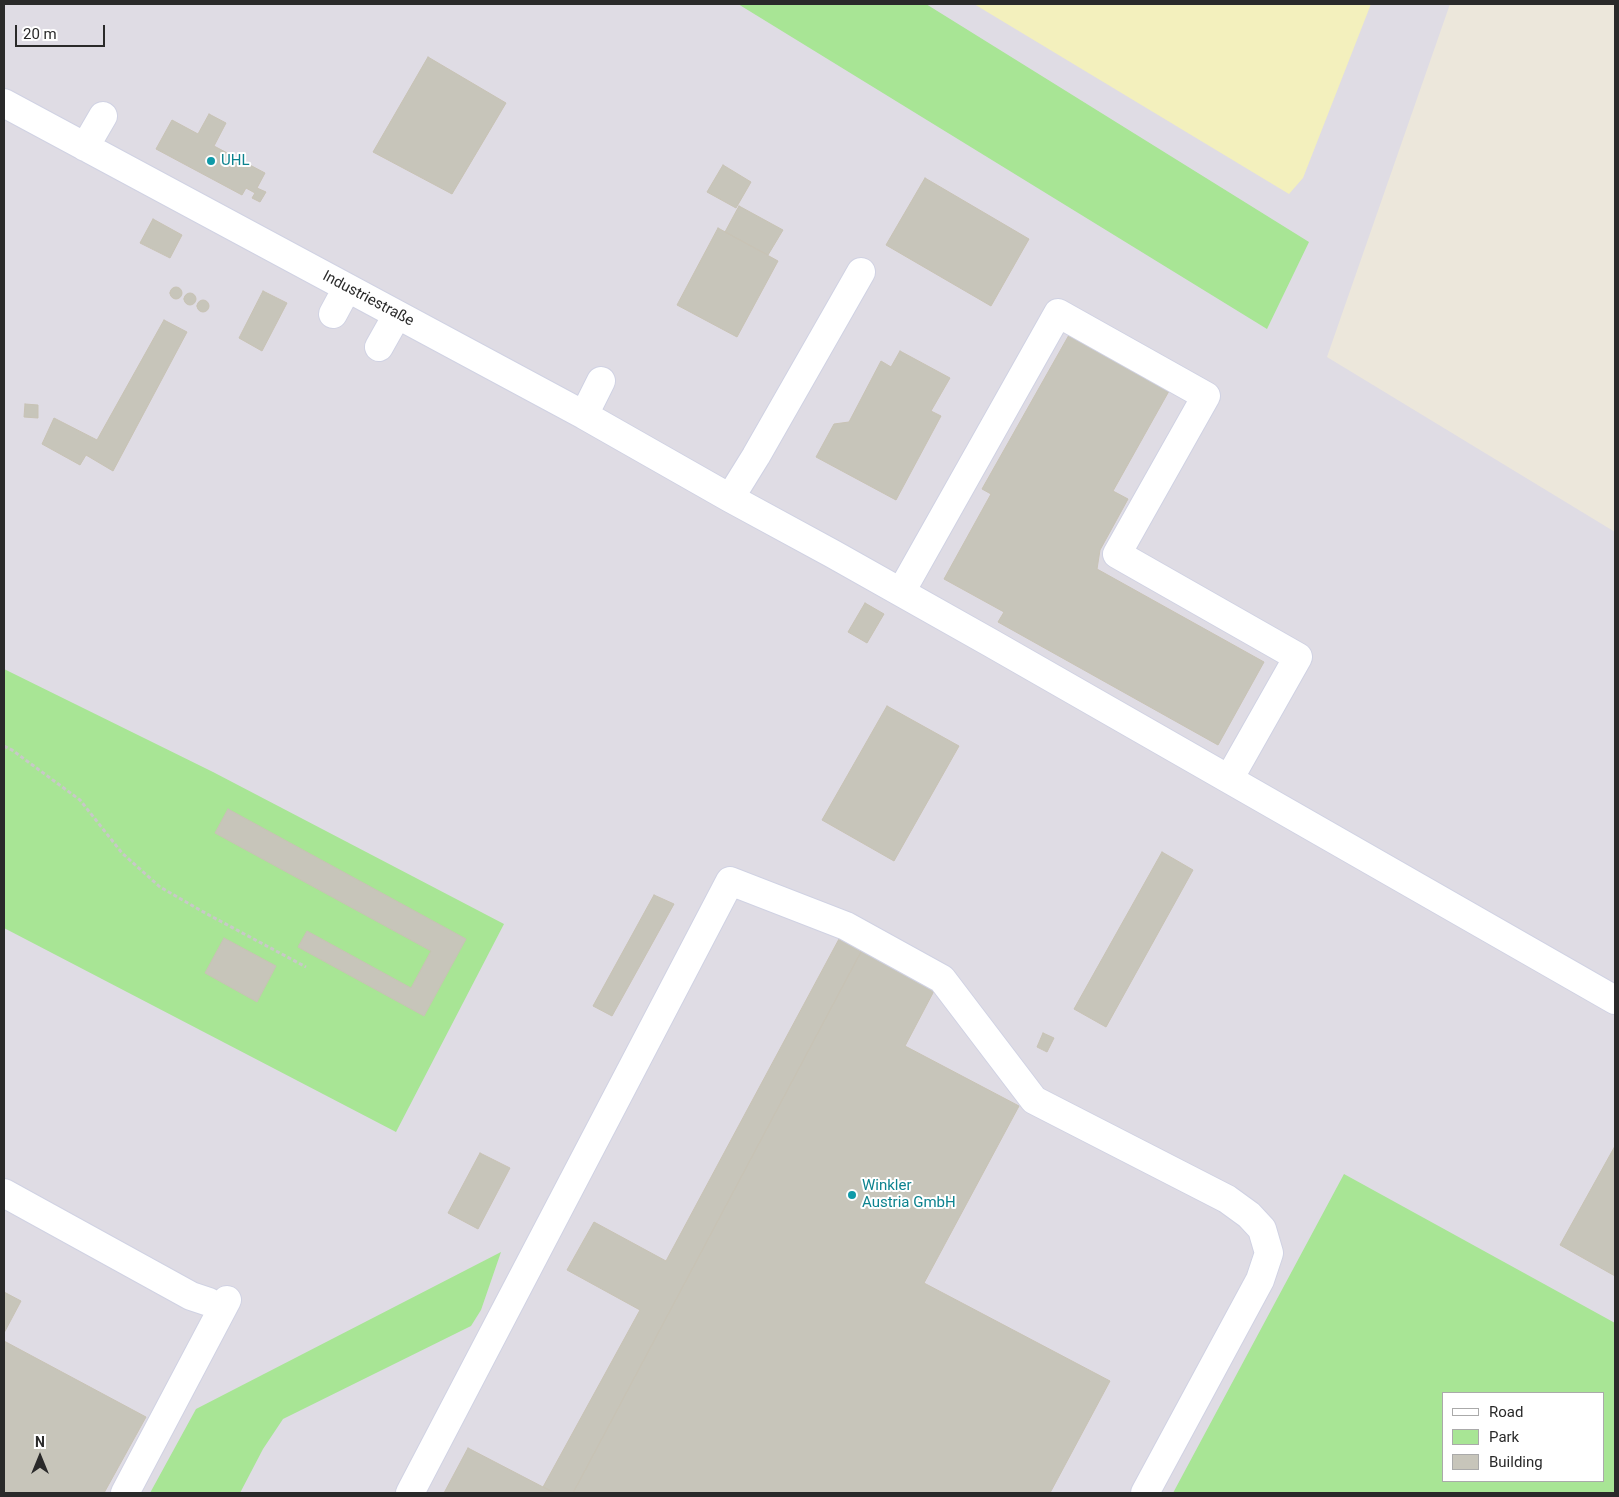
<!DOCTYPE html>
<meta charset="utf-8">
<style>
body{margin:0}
#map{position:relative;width:1619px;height:1497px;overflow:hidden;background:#ece7db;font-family:Roboto,sans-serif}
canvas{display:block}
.frame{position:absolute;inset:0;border:5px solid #2a2a2a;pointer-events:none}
.legend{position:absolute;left:1442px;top:1392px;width:162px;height:90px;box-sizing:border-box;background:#fff;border:1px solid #aaa;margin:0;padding:6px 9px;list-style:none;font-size:15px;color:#2a2a2a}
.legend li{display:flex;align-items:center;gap:10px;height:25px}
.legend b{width:25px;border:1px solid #aaa}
.north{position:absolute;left:15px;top:1432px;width:50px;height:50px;-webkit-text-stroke:4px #fff;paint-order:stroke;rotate:0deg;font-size:14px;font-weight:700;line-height:20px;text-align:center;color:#2a2a2a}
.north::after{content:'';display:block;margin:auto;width:18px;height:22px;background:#2a2a2a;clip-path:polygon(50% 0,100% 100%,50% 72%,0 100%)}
.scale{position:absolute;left:15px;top:25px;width:90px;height:22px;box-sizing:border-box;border:2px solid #2a2a2a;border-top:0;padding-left:6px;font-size:15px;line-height:18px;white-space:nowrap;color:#2a2a2a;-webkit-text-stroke:4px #fff;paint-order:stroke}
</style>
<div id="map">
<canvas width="1619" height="1497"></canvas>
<div class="frame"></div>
<ul class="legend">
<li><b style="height:6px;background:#fff"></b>Road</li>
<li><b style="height:14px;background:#a8e595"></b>Park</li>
<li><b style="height:14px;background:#c7c5ba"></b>Building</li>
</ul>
<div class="north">N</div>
<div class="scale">20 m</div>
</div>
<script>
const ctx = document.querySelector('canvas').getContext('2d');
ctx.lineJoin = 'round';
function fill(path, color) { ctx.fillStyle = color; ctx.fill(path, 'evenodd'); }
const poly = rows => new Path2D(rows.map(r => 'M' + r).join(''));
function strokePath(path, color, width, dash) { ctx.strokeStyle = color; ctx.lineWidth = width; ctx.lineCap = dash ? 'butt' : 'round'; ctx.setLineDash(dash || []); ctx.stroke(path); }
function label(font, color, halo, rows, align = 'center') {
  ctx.font = font + ' Roboto,sans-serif'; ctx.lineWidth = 4; ctx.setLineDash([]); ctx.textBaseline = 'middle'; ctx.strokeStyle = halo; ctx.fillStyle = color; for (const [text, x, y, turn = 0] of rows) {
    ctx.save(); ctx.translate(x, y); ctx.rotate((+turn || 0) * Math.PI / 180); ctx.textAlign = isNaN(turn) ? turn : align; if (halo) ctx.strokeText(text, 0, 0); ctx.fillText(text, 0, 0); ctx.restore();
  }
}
fill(poly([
 [4,4,1450,4,1327,357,1615,532,1615,1493,4,1493],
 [1443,1393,1603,1393,1603,1481,1443,1481]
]), '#dfdce4');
fill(poly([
 [738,4,926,4,1309,242,1267,329],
 [4,669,213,772,504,924,396,1132,4,928],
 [1344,1174,1615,1323,1615,1493,1173,1493],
 [1443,1393,1603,1393,1603,1481,1443,1481],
 [501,1252,481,1310,471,1326,283,1419,263,1449,240,1493,150,1493,196,1409]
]), '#a8e595');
fill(poly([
 [974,4,1371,4,1303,178,1289,194]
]), '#f3f0bd');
const building = poly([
 [428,57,506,103,452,194,373,152,428,57],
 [209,114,226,123,214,146,265,173,257,188,266,192,260,202,252,198,255,193,246,188,242,195,156,149,172,120,198,134,209,114],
 [723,165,751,182,736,208,707,192,723,165],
 [925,178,1029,239,991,306,886,245,925,178],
 [739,206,783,230,768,255,725,232,739,206],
 [153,219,182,235,170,258,140,243,153,219],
 [718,228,778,261,737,337,677,305,718,228],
 '170 293a6 6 0 1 1 12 0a6 6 0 1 1-12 0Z',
 [263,291,287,303,262,351,239,338,263,291],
 '184 299a6 6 0 1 1 12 0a6 6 0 1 1-12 0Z',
 '197 306a6 6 0 1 1 12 0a6 6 0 1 1-12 0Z',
 [164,320,187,332,113,471,86,455,80,465,42,444,54,418,97,440,164,320],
 [1069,335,1169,391,1113,491,1128,499,1100,550,1097,569,1264,662,1218,745,998,622,1004,612,944,579,991,494,982,489,1069,335],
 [900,351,950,378,931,411,941,416,896,500,816,457,834,424,849,422,881,361,891,367,900,351],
 [25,404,38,405,38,418,24,417,25,404],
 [865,603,884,614,867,643,848,632,865,603],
 [887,706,959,746,894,861,822,820,887,706],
 [228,809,466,939,424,1016,298,947,307,931,411,988,431,951,215,833,228,809],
 [1162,852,1193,870,1106,1027,1074,1009,1162,852],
 [654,895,674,904,612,1016,593,1006,654,895],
 [224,938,276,966,257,1002,205,973,224,938],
 [839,939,862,950,573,1493,555,1493,543,1487,640,1310,567,1270,594,1222,666,1261,839,939],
 [862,950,935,989,905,1046,1019,1106,924,1283,1110,1381,1050,1493,573,1493,862,950],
 [1043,1033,1054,1038,1047,1052,1037,1047,1043,1033],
 [1615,1146,1615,1276,1560,1245,1615,1146],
 [480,1153,510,1168,478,1229,448,1213,480,1153],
 [4,1292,21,1301,4,1333,4,1292],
 [4,1341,146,1417,104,1493,4,1493,4,1341],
 [468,1448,543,1487,555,1493,444,1493,468,1448]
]);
fill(building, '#c7c5ba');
strokePath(building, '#c8c3b5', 1);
const minor = poly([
 [4,103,584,415,730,498,833,554,991,643,1615,1000],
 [85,147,103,116],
 [333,314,347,288],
 [379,347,397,315],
 [584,415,601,381],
 [730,498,756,456,861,272],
 [901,592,1058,313,1206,396,1117,554,1298,657,1229,779],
 [4,1193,191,1296,209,1302],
 [125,1493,227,1300],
 [410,1493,730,881,846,926,942,979,1034,1100,1227,1199,1249,1215,1262,1229,1269,1253,1260,1280,1145,1493]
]);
strokePath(minor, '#d0d2e3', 30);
strokePath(poly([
 [4,746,12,750,80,800,122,853,160,887,207,914,306,967]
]), '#c8c8c8', 3, [4, 2.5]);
strokePath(minor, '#fff', 28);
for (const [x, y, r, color] of [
 [211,161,5,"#0f9aa8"],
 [852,1195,5,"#0f9aa8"]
]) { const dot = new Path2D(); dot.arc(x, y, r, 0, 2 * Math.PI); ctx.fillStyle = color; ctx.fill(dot); strokePath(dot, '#fff', 2); }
label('15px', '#0d838f', '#fff', [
 ["UHL",221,161],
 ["Winkler",862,1186],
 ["Austria GmbH",862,1203]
], 'left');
label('15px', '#2a2a2a', '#fff', [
 ["Industriestraße",368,299,28]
]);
</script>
